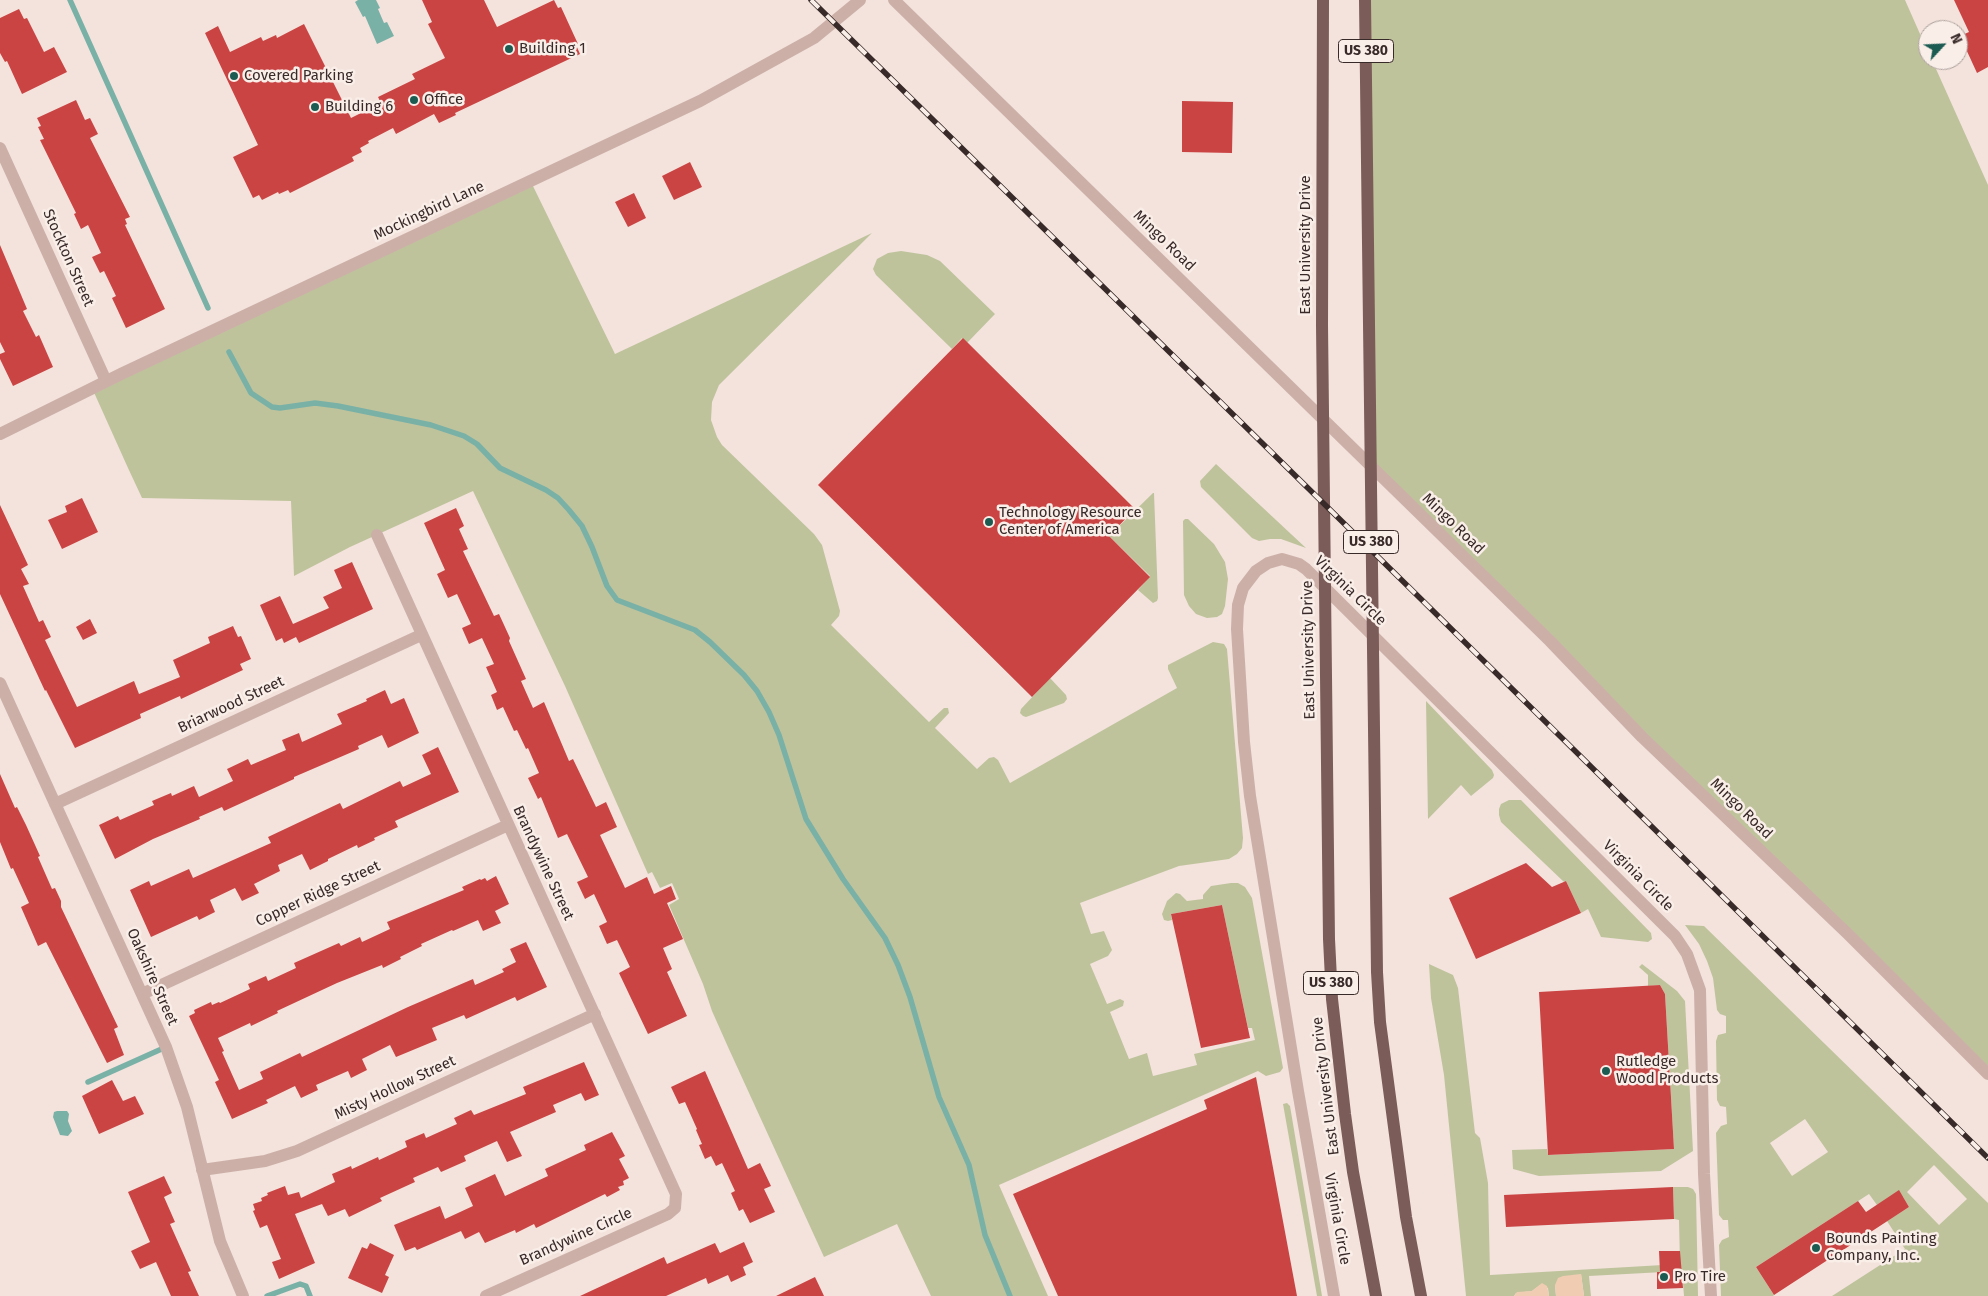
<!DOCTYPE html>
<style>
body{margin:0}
#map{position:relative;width:1988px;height:1296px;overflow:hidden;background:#f3e3dc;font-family:"Fira Sans",sans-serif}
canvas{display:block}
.north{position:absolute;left:1918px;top:20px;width:50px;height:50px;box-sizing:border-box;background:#faeee9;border:1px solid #aca09c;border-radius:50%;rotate:65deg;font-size:14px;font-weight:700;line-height:20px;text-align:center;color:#382a28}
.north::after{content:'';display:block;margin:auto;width:18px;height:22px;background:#1c5b51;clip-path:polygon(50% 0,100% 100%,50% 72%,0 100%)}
</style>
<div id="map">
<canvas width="1988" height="1296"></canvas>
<div class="north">N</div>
</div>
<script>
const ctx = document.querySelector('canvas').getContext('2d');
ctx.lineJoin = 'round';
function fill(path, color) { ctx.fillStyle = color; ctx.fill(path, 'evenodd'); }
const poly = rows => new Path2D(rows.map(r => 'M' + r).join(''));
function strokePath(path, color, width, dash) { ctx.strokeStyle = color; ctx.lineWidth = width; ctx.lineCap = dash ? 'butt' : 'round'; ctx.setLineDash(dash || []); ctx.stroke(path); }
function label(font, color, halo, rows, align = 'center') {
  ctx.font = font + ' "Fira Sans",sans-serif'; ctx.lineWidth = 5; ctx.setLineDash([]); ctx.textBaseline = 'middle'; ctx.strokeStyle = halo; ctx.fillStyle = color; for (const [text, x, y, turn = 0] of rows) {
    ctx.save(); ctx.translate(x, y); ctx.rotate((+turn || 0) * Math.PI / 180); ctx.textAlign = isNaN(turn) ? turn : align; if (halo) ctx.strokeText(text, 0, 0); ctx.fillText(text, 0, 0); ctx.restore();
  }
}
fill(poly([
 [1365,0,1905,0,1928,52,1928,60,1932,60,1988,185,1988,1074,1369,465],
 [531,182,615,354,872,233,719,385,712,402,711,420,717,437,722,445,814,534,822,545,840,611,839,616,831,625,929,722,944,708,948,708,949,713,935,728,977,769,989,758,994,757,998,760,1010,783,1177,688,1168,669,1168,665,1213,642,1224,644,1227,649,1243,838,1242,848,1237,854,1229,859,1179,866,1080,903,1091,934,1104,931,1112,950,1108,956,1090,964,1107,1004,1120,999,1124,1001,1123,1006,1110,1012,1129,1059,1147,1053,1153,1076,1197,1065,1194,1054,1255,1040,1252,1028,1248,1028,1222,905,1171,914,1172,920,1168,921,1164,920,1162,914,1167,901,1176,893,1180,894,1187,901,1203,899,1203,895,1211,886,1231,883,1238,883,1245,887,1252,898,1283,1068,1280,1072,1266,1076,1258,1071,999,1185,1048,1296,931,1296,897,1224,824,1257,728,1047,712,1011,703,984,669,905,679,899,672,883,660,888,652,872,648,874,565,686,473,491,350,547,294,576,291,501,142,498,128,468,92,388],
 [901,251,927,255,940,261,995,314,967,343,962,338,952,349,876,275,873,269,877,259,888,253],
 [1216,464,1306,548,1281,539,1270,539,1259,541,1252,538,1201,487,1200,481],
 [1153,493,1154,493,1158,598,1157,601,1153,603,1138,590,1150,576,1109,536],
 [1185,519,1188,519,1214,544,1225,562,1228,579,1225,606,1222,614,1217,617,1207,618,1196,614,1189,606,1184,595,1183,521],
 [1050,678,1066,695,1067,699,1064,703,1026,717,1023,716,1020,713,1021,709],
 [1426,701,1492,770,1494,775,1493,778,1471,796,1461,785,1428,819],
 [1509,800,1521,800,1651,933,1652,939,1648,942,1601,937,1588,909,1581,913,1566,881,1564,882,1501,822,1499,815,1499,809,1501,804],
 [1685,925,1704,926,1988,1203,1988,1296,1832,1296,1905,1249,1887,1221,1909,1207,1903,1197,1877,1205,1869,1194,1756,1267,1774,1295,1773,1296,1721,1296,1719,1245,1722,1240,1729,1237,1728,1220,1723,1220,1719,1215,1716,1133,1721,1126,1727,1124,1726,1107,1720,1106,1717,1100,1716,1041,1718,1035,1726,1033,1726,1016,1720,1014,1717,1010,1713,978,1707,961,1699,944],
 [1805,1119,1828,1152,1792,1176,1770,1143],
 [1934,1165,1967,1199,1939,1225,1907,1192],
 [1429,964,1453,975,1458,988,1475,1133,1480,1138,1488,1183,1490,1275,1680,1264,1679,1220,1674,1219,1673,1187,1688,1187,1693,1189,1696,1194,1698,1296,1684,1296,1682,1271,1589,1276,1591,1296,1584,1296,1581,1274,1555,1285,1556,1296,1549,1296,1548,1288,1540,1285,1532,1291,1516,1293,1514,1296,1466,1296,1444,1075,1431,998],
 [1642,964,1677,991,1685,1001,1693,1151,1661,1171,1539,1176,1513,1169,1512,1150,1547,1149,1548,1155,1674,1149,1665,994,1660,985,1648,986,1648,975,1639,967],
 [1287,1103,1290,1106,1322,1296,1317,1296,1283,1104]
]), '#bfc39c');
fill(poly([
 [1581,1274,1584,1296,1556,1296,1555,1285,1558,1278,1563,1276],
 [1542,1283,1547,1286,1549,1296,1514,1296,1517,1292,1532,1291]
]), '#efccb2');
fill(poly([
 [358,0,376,0,380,8,378,9,384,23,387,22,394,36,377,44,365,16,363,17,355,2],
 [57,1111,67,1111,69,1114,68,1121,72,1131,68,1136,60,1135,53,1117,54,1112]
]), '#7ab1a7');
strokePath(poly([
 [70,0,208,308],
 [229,352,251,393,272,407,280,408,315,403,338,406,431,425,464,436,477,444,500,468,546,490,558,498,569,510,582,526,592,547,607,586,617,600,695,630,710,642,744,675,757,691,769,712,779,735,806,819,843,879,885,938,898,965,910,997,939,1097,969,1165,985,1235,1010,1296],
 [88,1082,166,1047],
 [267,1296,300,1284,306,1286,310,1296]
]), '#7ab1a7', 5.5);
fill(poly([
 [422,0,484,0,497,27,554,0,558,8,561,7,578,44,576,45,580,54,455,113,456,115,439,123,434,114,396,134,393,128,368,141,369,143,360,148,362,152,352,157,354,161,290,193,288,190,279,194,278,192,262,200,259,195,253,198,233,157,258,145,205,33,218,26,230,52,261,37,263,41,276,35,277,38,304,24,351,118,381,103,378,97,415,79,412,74,445,58,428,24,432,22],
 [1954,0,1988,0,1988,67,1977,73,1960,36,1969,32],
 [19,9,24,19,27,18,44,52,54,47,67,72,22,94,7,61,5,62,0,53,0,18],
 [76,100,85,120,90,118,98,134,90,138,130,217,125,219,127,224,125,225,165,309,126,328,112,298,116,296,104,271,100,273,92,257,101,253,88,225,81,229,74,214,76,213,40,140,44,139,38,127,41,126,37,118],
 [1182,101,1233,102,1232,153,1182,152],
 [690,162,702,187,674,200,662,176],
 [634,193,646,218,628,227,615,202],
 [0,245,27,309,23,311,36,337,39,335,53,367,13,386,0,359,0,354,5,352,0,342],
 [963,338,1135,509,1109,536,1150,577,1032,697,818,485],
 [82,498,98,532,62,549,48,520,67,512,65,506],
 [0,505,28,565,21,569,29,584,23,586,39,622,43,620,51,637,45,640,77,707,134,681,139,694,180,677,173,660,210,643,208,637,233,626,238,637,241,636,251,659,240,664,243,670,181,699,180,696,140,714,141,718,75,748,46,690,45,691,0,594],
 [456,508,464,526,459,529,468,549,463,551,494,616,499,614,510,638,509,641,526,679,521,681,533,708,544,702,569,761,573,759,596,807,606,802,617,827,600,835,625,888,647,877,654,894,671,886,676,899,667,903,683,939,663,948,672,969,667,972,687,1016,648,1034,619,973,630,967,617,940,607,944,599,926,607,922,594,894,585,899,577,882,588,877,567,834,558,838,541,797,538,799,528,778,539,773,528,748,526,749,517,730,514,731,503,707,497,710,491,695,497,692,486,667,494,664,482,638,469,644,462,628,471,624,457,594,448,598,437,574,445,570,424,523],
 [352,562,373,609,299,643,296,637,284,643,282,638,276,641,260,605,280,596,293,624,329,608,323,597,342,588,334,570],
 [90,619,97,633,83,640,76,627],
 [385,690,391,704,404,698,419,733,388,748,382,735,358,746,359,749,294,777,294,779,224,811,222,807,199,817,200,819,153,839,115,859,99,825,118,816,120,820,154,805,152,801,171,793,172,796,194,786,199,797,233,781,227,769,248,759,251,765,286,750,282,740,299,733,302,742,342,724,337,714,367,701,366,699],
 [438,747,459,792,395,821,398,827,374,838,375,840,358,848,357,845,328,859,328,861,310,870,302,854,278,865,280,871,254,884,259,893,242,901,235,888,210,900,215,912,199,920,197,916,151,937,130,890,149,881,151,886,189,869,193,878,271,843,268,837,340,803,343,809,400,781,403,787,431,774,422,755],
 [0,774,15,808,17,807,26,825,40,856,38,857,52,889,55,888,61,901,61,907,118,1027,114,1029,124,1055,107,1063,46,942,38,946,21,907,29,903,13,868,11,869,0,842],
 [1526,863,1552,887,1566,881,1581,913,1476,959,1449,898],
 [496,876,509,904,495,911,501,923,483,931,478,920,453,931,452,930,421,944,422,946,400,957,401,959,383,968,382,965,337,983,277,1011,278,1013,251,1026,250,1023,218,1038,224,1051,222,1052,239,1090,263,1079,260,1072,300,1053,302,1057,408,1007,473,979,475,985,504,972,502,969,516,962,510,949,526,942,547,987,517,1001,515,997,466,1019,464,1015,432,1028,437,1040,396,1057,390,1045,362,1059,367,1070,351,1078,348,1071,316,1085,318,1090,301,1098,295,1086,266,1100,268,1103,232,1119,215,1082,219,1080,189,1016,195,1013,194,1010,211,1002,212,1005,219,1002,220,1003,250,989,248,984,266,976,268,981,296,968,294,963,339,943,341,946,360,937,362,942,390,929,387,922,464,890,462,887,480,879,481,880,485,878,487,881],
 [1222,905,1250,1038,1201,1048,1171,914],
 [1660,985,1665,994,1674,1149,1548,1155,1539,992],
 [584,1062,599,1095,585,1101,581,1093,553,1105,556,1112,510,1132,522,1156,507,1162,497,1141,464,1156,466,1161,441,1172,438,1167,413,1178,415,1182,380,1198,382,1201,349,1217,345,1209,328,1216,322,1204,295,1214,315,1263,279,1279,272,1262,281,1259,267,1225,260,1228,253,1211,255,1210,253,1204,262,1201,261,1198,268,1195,267,1193,285,1186,288,1195,299,1192,301,1198,335,1182,332,1174,351,1166,352,1169,378,1157,379,1160,407,1147,405,1141,424,1133,426,1138,457,1124,454,1118,471,1110,474,1115,526,1094,523,1087],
 [705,1071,748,1169,760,1163,771,1186,764,1189,775,1212,750,1223,743,1209,739,1211,731,1193,735,1191,722,1163,716,1166,711,1156,705,1159,699,1145,702,1144,696,1130,697,1129,685,1102,679,1104,671,1087],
 [1256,1077,1297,1296,1058,1296,1013,1194,1207,1109,1204,1100],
 [112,1080,123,1101,135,1096,144,1114,99,1134,82,1096],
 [612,1132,625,1156,619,1159,629,1178,623,1181,624,1185,618,1187,620,1190,607,1197,605,1194,536,1228,534,1224,516,1233,515,1230,485,1243,479,1232,465,1239,461,1231,417,1250,415,1247,405,1251,394,1225,440,1206,445,1219,473,1206,465,1188,495,1174,505,1196,548,1176,545,1169,586,1150,584,1145],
 [164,1176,172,1193,164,1197,175,1222,170,1224,191,1271,188,1272,199,1296,171,1296,156,1262,140,1269,131,1251,150,1242,128,1192],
 [1673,1187,1674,1219,1506,1227,1504,1195],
 [1899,1190,1909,1207,1774,1295,1756,1267,1858,1201,1866,1212],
 [744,1242,753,1262,743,1267,746,1275,731,1282,728,1275,708,1284,706,1278,666,1296,580,1296,664,1257,667,1264,715,1243,720,1253],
 [370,1243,394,1255,385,1275,389,1277,382,1293,348,1278,362,1247,367,1249],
 [1659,1251,1680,1251,1683,1288,1657,1289,1657,1272,1660,1272],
 [815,1277,824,1296,776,1296]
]), '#ca4444');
strokePath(poly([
 [0,148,106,381],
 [377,535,676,1194,675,1208,668,1214,486,1296],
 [0,683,166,1047,187,1107,220,1241,243,1296],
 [55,804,421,635],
 [142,994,508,825],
 [202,1170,265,1161,297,1151,595,1014],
 [1334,1296,1298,1091,1250,796,1244,742,1237,629,1238,605,1243,588,1256,571,1268,563,1282,559,1299,564,1306,569,1675,936,1687,954,1700,990,1704,1174,1711,1296]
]), '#ccb0a8', 12);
strokePath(poly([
 [894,0,1550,641,1642,737,1849,935,1988,1074],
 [0,434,121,374,700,101,814,38,860,0]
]), '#ccb0a8', 12);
strokePath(poly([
 [1323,0,1322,325,1329,939,1332,999,1345,1114,1353,1172,1376,1296],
 [1365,0,1377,972,1380,1022,1406,1217,1421,1296]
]), '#7b5c59', 12);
const rail = poly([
 [811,0,1424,602,1988,1158]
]);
strokePath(rail, '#382a28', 5.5);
strokePath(rail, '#faeee9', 4, [11]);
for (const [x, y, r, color] of [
 [509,49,5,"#1c5b51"],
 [234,76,5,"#1c5b51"],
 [414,100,5,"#1c5b51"],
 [315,107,5,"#1c5b51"],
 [989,522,5,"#1c5b51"],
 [1606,1071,5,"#1c5b51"],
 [1816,1248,5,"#1c5b51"],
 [1664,1277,5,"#1c5b51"]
]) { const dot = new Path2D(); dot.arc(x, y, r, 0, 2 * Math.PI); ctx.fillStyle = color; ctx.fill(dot); strokePath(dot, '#faeee9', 2); }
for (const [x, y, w] of [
 [1366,51,55],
 [1371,542,55],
 [1331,983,55]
]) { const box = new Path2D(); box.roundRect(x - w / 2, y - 11.5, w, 23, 4); ctx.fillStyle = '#faeee9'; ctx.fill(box); strokePath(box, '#382a28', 1); }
label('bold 14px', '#382a28', null, [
 ["US 380",1366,51],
 ["US 380",1371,542],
 ["US 380",1331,983]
]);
label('15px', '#382a28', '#faeee9', [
 ["Building 1",519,49],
 ["Covered Parking",244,76],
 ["Office",424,100],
 ["Building 6",325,107],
 ["Technology Resource",999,513],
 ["Center of America",999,530],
 ["Rutledge",1616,1062],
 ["Wood Products",1616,1079],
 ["Bounds Painting",1826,1239],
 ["Company, Inc.",1826,1256],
 ["Pro Tire",1674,1277]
], 'left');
label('15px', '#382a28', '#faeee9', [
 ["Mockingbird Lane",429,211,-25],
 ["Mingo Road",1164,241,44],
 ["East University Drive",1306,245,-90],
 ["Stockton Street",68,258,66],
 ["Mingo Road",1453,524,44],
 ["Virginia Circle",1350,591,44],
 ["East University Drive",1309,650,-91],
 ["Briarwood Street",231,705,-25],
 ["Mingo Road",1741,809,44],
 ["Brandywine Street",543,863,65],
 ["Virginia Circle",1638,876,45],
 ["Copper Ridge Street",318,894,-25],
 ["Oakshire Street",152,977,66],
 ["East University Drive",1326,1086,-97],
 ["Misty Hollow Street",395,1088,-25],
 ["Virginia Circle",1337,1219,80],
 ["Brandywine Circle",576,1237,-24]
]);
</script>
